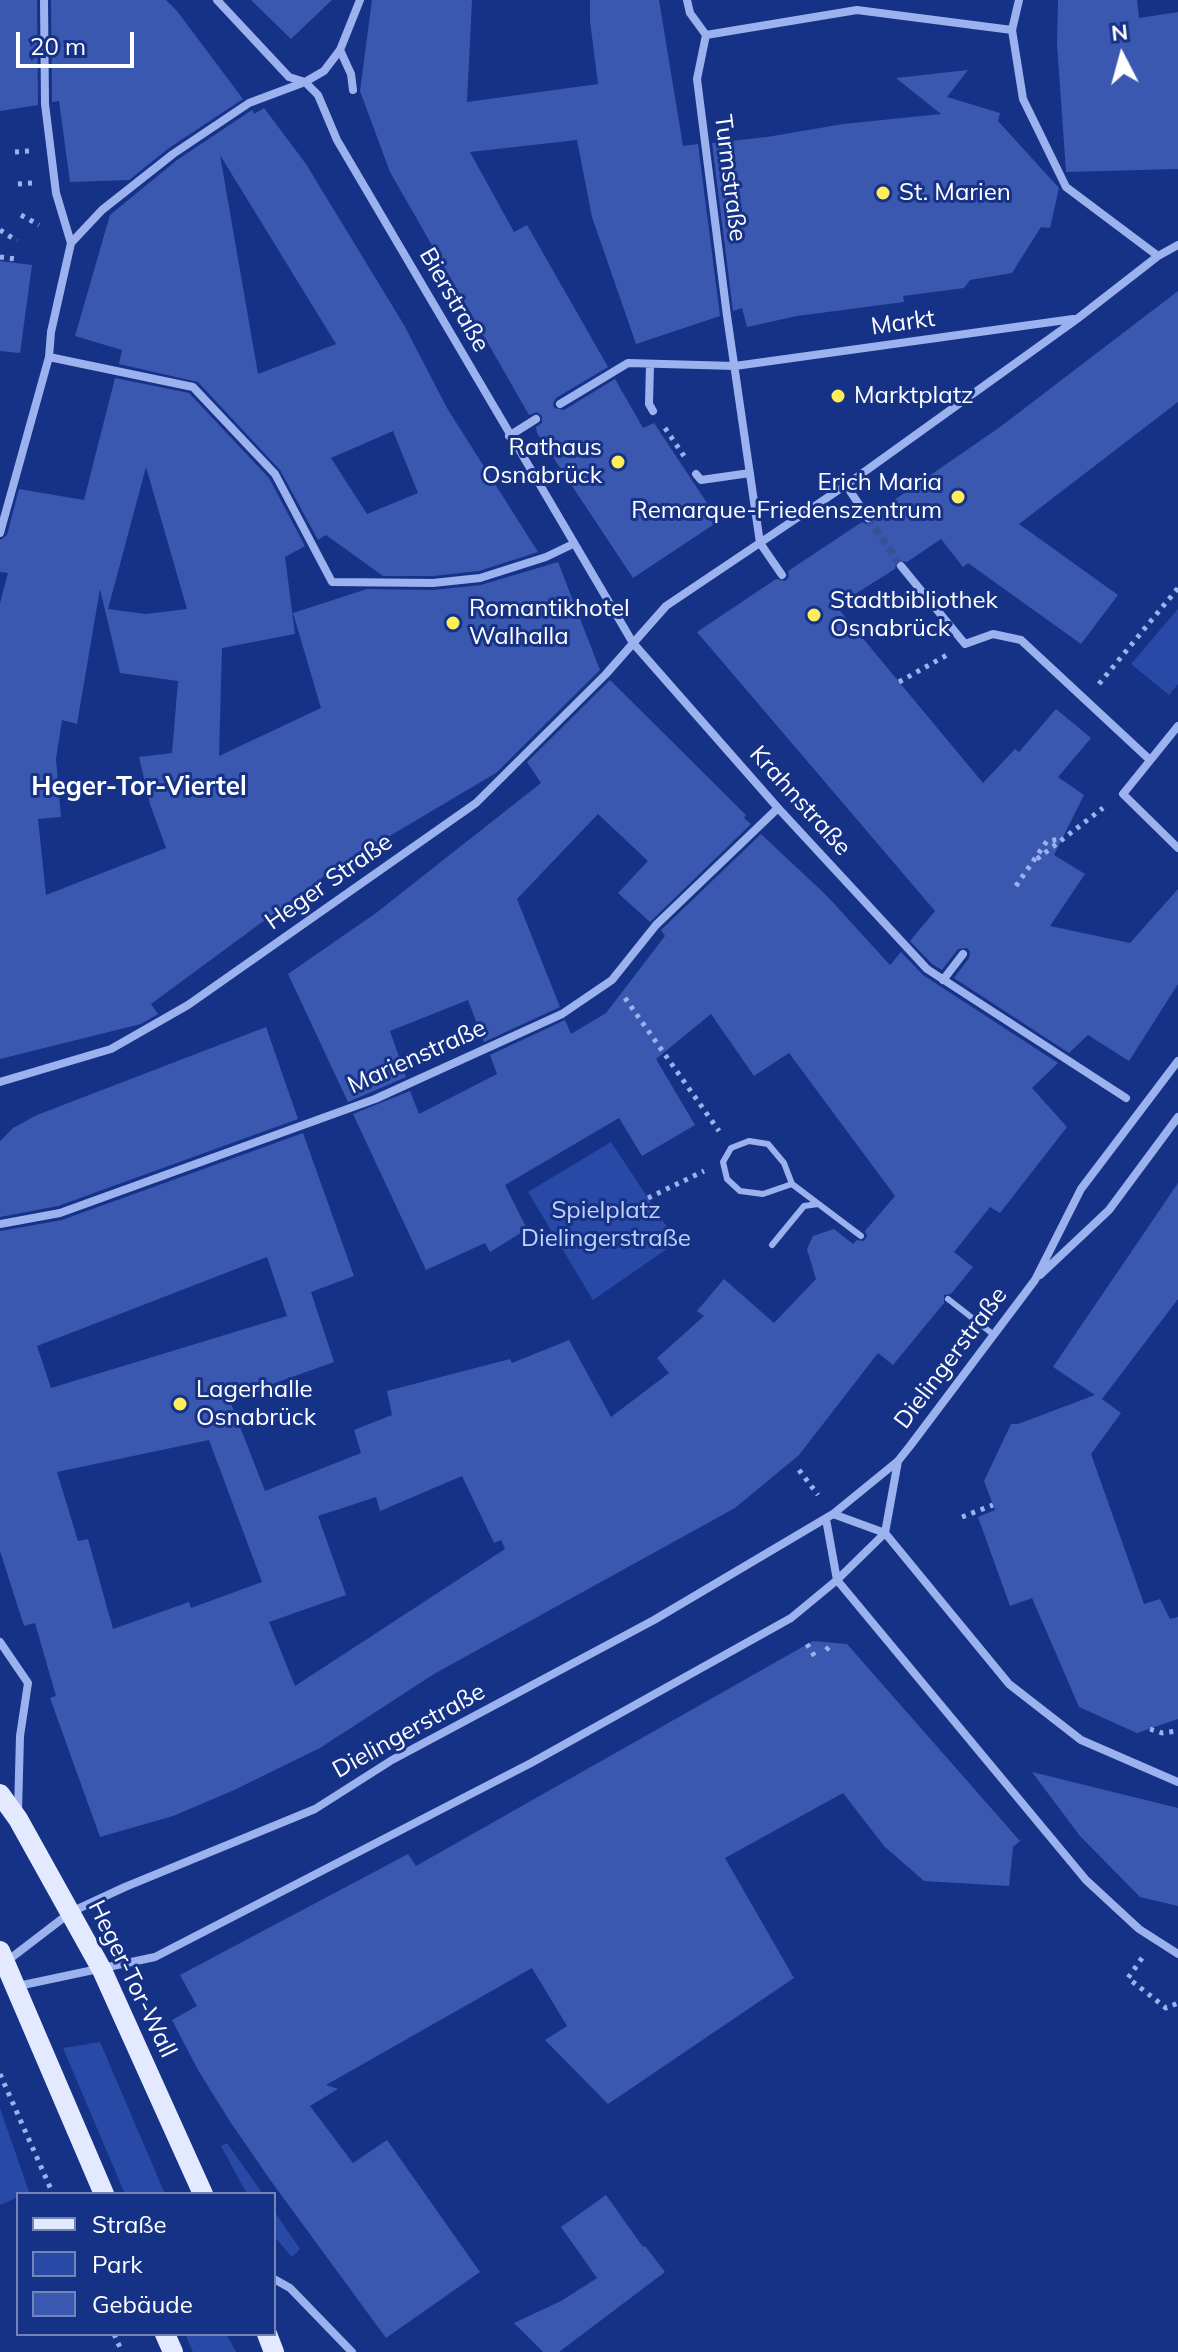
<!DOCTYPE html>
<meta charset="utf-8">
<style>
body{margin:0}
#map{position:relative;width:1178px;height:2352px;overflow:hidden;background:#163287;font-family:Mulish,sans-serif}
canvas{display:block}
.legend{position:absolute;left:16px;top:2192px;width:260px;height:144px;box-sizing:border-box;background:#163287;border:2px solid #7384b7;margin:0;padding:10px 14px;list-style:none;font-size:24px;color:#fff}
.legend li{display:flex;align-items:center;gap:16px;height:40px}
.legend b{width:40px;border:2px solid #7384b7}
.north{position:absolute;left:1082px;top:16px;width:80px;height:80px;-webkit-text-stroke:6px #163287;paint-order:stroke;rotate:354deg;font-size:22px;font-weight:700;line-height:32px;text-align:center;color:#fff}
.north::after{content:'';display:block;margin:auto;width:28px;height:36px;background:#fff;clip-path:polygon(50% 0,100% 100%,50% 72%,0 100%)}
.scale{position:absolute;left:16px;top:32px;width:118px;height:36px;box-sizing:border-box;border:4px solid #fff;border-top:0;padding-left:10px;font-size:24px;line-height:28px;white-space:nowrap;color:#fff;-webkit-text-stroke:6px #163287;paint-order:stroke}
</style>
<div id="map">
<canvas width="1178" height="2352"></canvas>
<ul class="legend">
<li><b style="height:10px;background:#e3e9ff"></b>Straße</li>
<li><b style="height:22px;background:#284aa6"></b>Park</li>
<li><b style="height:22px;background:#3a58af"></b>Gebäude</li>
</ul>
<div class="north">N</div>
<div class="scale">20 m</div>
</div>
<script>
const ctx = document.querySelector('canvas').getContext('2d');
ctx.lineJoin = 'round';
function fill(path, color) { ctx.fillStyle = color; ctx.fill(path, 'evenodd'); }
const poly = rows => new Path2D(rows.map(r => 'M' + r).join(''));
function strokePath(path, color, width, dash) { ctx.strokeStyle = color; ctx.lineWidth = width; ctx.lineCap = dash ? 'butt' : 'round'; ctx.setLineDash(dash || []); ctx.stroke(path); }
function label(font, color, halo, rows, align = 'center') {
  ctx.font = font + ' Mulish,sans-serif'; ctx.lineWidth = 6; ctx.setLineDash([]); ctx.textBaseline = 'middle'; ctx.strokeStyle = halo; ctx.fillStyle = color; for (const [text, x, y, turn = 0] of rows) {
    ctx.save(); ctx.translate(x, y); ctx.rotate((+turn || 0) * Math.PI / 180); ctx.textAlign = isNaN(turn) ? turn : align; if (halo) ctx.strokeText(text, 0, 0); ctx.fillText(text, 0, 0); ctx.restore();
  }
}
fill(poly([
 [1178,609,1178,684,1169,695,1131,664],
 [611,1142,677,1242,593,1300,528,1192],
 [100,2042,165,2194,125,2194,63,2048],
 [0,2108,29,2192,18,2194,18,2197,0,2205],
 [227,2143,263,2194,247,2194,221,2146],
 [274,2211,300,2249,292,2257,274,2236],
 [185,2334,226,2334,236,2352,193,2352]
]), '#284aa6');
fill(poly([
 [0,0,37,0,38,105,0,111],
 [51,0,166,0,177,11,243,99,169,148,129,180,70,182,59,101,52,102],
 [251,0,332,0,291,39],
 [372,0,472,0,467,102,598,84,590,21,590,0,659,0,683,146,698,144,720,316,636,344,592,217,577,140,470,152,514,232,527,225,608,367,556,398,553,403,554,408,564,410,615,379,643,428,654,423,719,521,633,578,537,433,536,427,542,423,542,416,537,412,529,415,390,172,360,91],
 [1058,0,1137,0,1139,18,1178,12,1178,169,1066,172,1057,44],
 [968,70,947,97,1000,113,998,121,1059,188,1050,228,1041,227,1012,273,970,280,964,288,903,296,904,302,797,316,747,327,742,308,733,311,712,143,767,137,843,124,941,114,896,78],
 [264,108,306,164,404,325,447,408,538,552,479,571,433,576,383,576,326,535,318,540,280,470,198,382,119,364,122,350,75,336,110,215,177,160,252,110,254,114],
 [220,155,336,344,258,374],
 [393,431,418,493,367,514,331,458],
 [0,261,32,265,20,353,0,351],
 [1178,291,1178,402,1019,524,1118,595,1081,644,968,563,963,567,941,539,907,562,897,560,895,569,836,606,983,783,1015,749,1019,752,1056,709,1091,738,1058,777,1084,795,1054,855,1085,874,1050,926,1130,943,1178,889,1178,984,1129,1061,1088,1035,1069,1053,954,978,969,958,970,952,967,948,958,949,942,970,932,964,910,941,935,911,697,632,776,579,785,581,789,577,788,571,862,522,868,525,872,523,874,514,1000,427],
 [115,378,189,393,269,478,305,546,285,557,295,634,222,648,219,756,321,708,293,613,367,589,433,590,481,585,558,562,600,670,496,773,334,869,151,1004,158,1014,141,1024,0,1059,0,603,8,573,0,572,0,540,7,535,19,489,84,500],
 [146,467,187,609,146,614,108,609],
 [100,589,120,673,178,681,172,753,139,757,150,804,166,848,46,895,38,819,61,817,56,759,62,720,77,724],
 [610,680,746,815,744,818,751,824,650,922,618,893,648,861,598,814,517,899,560,1007,484,1042,468,1000,390,1031,406,1077,348,1102,288,974,376,913,541,783,527,762],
 [761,834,827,896,890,965,901,952,923,975,1058,1063,1032,1088,1067,1127,1000,1213,990,1207,954,1252,973,1267,951,1294,944,1295,944,1303,893,1365,878,1353,799,1455,735,1508,434,1674,320,1748,232,1791,173,1816,100,1837,50,1698,56,1696,35,1623,24,1626,0,1551,0,1231,62,1220,303,1133,354,1276,311,1292,334,1362,264,1387,265,1390,230,1401,265,1491,361,1453,354,1430,392,1415,387,1391,510,1359,512,1363,569,1340,611,1417,669,1373,657,1358,704,1316,697,1311,724,1279,774,1323,816,1279,807,1249,813,1236,834,1229,853,1244,857,1240,864,1241,867,1236,865,1231,895,1196,789,1053,754,1076,711,1014,656,1059,695,1125,642,1156,619,1118,505,1185,527,1229,490,1252,485,1243,426,1270,353,1114,410,1091,419,1114,497,1074,490,1055,565,1020,571,1034,606,1013,665,936,661,930],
 [267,1257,287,1316,51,1388,37,1346],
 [209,1440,262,1582,191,1608,189,1602,113,1629,88,1539,78,1541,57,1472],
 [462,1476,494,1543,501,1540,505,1549,295,1686,269,1622,346,1595,318,1516,376,1497,380,1511],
 [266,1027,298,1119,58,1206,0,1217,0,1141,13,1128,37,1115],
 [1178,1183,1178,1299,1102,1399,1121,1413,1091,1454,1144,1604,1160,1599,1170,1619,1178,1617,1178,1719,1137,1733,1079,1707,1032,1598,1010,1606,978,1517,995,1510,984,1481,1011,1424,1018,1424,1095,1395,1053,1367],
 [813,1641,847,1644,1020,1841,1013,1847,1009,1886,924,1881,884,1846,843,1793,725,1858,794,1978,608,2104,545,2040,567,2026,532,1968,326,2085,338,2089,310,2106,353,2163,387,2140,480,2272,386,2338,271,2181,229,2120,198,2070,172,2020,197,2006,180,1975,408,1854,416,1866],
 [1032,1772,1178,1808,1178,1906,1140,1897,1080,1836],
 [606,2195,643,2247,645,2246,665,2272,559,2352,543,2352,514,2323,561,2301,597,2278,561,2227]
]), '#3a58af');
strokePath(poly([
 [868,518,901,566]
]), '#395199', 8, [8, 4]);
strokePath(poly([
 [15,152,30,151],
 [18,184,32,183],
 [21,215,39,225],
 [0,230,17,241],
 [0,257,15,259],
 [665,428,684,456],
 [899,682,947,655],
 [1099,684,1178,588],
 [1037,859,1103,808],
 [1016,886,1047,841,1063,839],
 [625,998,719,1131],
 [648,1198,704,1171],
 [799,1470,818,1495],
 [962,1517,993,1505],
 [807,1644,815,1657],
 [826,1650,833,1643],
 [1150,1729,1162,1733,1178,1731],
 [1142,1958,1128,1978,1166,2008,1178,2003],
 [0,2074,53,2194],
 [114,2334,122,2352]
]), '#9cb2ee', 5, [4, 6]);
strokePath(poly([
 [792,1184,763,1194,740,1191,727,1179,723,1162,731,1148,749,1141,768,1144,784,1163,792,1184,861,1236],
 [772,1245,804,1206,818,1204],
 [948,1299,994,1335]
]), '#9cb2ee', 6);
strokePath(poly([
 [217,0,289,77,305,82,318,95,337,140,633,643,778,808,927,969,1126,1098],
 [687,0,690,13,706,35,697,79,727,316,760,543,782,575],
 [1019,0,1012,30,1023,99,1066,187,1158,256],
 [706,35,857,10,1012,30],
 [340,50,351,74,353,90],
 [71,243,102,210,173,154,249,103,305,82,324,71,340,50,360,0],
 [49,357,193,387,275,474,332,582,433,583,480,578,546,557,573,544],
 [650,364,649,404,653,411],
 [560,404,628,363,735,366,1073,319],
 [509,436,536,419],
 [696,474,701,480,750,473],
 [846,485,868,518],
 [0,533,49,357,51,332,71,243,56,193,45,104,44,0],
 [901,566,965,644,993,634,1021,640,1150,760],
 [1178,726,1123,794,1178,848],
 [943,980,963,954],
 [0,1082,111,1049,188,1005,476,803,606,674,666,606,846,485,1077,319,1158,256,1178,245],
 [0,1224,60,1213,375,1099,562,1014,612,980,656,925,778,808],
 [1040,1275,1109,1210,1178,1117],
 [833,1514,885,1533,1009,1684,1081,1740,1178,1782],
 [826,1519,837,1580,1086,1880,1139,1929,1178,1954],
 [0,1642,28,1683,20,1736,18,1812],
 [7,1961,71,1912,125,1887,315,1809,392,1760,654,1620,833,1514,898,1461,910,1446,1035,1280,1081,1189,1178,1061],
 [18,1986,155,1957,531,1763,791,1618,837,1580,885,1533,898,1461],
 [274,2279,290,2288,352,2352]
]), '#9cb2ee', 8);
strokePath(poly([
 [0,1794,18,1819,102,1970,203,2194],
 [0,1951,104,2194],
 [165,2334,173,2352],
 [267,2334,274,2352]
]), '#e3e9ff', 20);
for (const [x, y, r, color] of [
 [883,193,8,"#ffee59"],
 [838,396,8,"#ffee59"],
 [618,462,8,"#ffee59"],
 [958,497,8,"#ffee59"],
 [814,615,8,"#ffee59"],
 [453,623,8,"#ffee59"],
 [180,1404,8,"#ffee59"]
]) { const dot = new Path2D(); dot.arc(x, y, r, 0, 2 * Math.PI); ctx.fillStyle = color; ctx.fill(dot); strokePath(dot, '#163287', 3); }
label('24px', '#fff', '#163287', [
 ["Turmstraße",730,178,83],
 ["Bierstraße",454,300,60],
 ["Markt",903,323,-8],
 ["Krahnstraße",800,801,48],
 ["Heger Straße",329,882,-35],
 ["Marienstraße",417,1057,-24],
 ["Dielingerstraße",951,1358,-53],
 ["Dielingerstraße",409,1731,-29],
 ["Heger-Tor-Wall",132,1979,64]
]);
label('24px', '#fff', '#163287', [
 ["St. Marien",899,193],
 ["Marktplatz",854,396],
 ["Rathaus",602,448,"right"],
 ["Osnabrück",602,476,"right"],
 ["Erich Maria",942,483,"right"],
 ["Remarque-Friedenszentrum",942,511,"right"],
 ["Stadtbibliothek",830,601],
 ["Osnabrück",830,629],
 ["Romantikhotel",469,609],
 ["Walhalla",469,637],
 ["Lagerhalle",196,1390],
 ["Osnabrück",196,1418]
], 'left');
label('24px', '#c2d1fa', '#163287', [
 ["Spielplatz",606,1211],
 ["Dielingerstraße",606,1239]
]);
label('bold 26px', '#fff', '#163287', [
 ["Heger-Tor-Viertel",139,787]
]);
</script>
